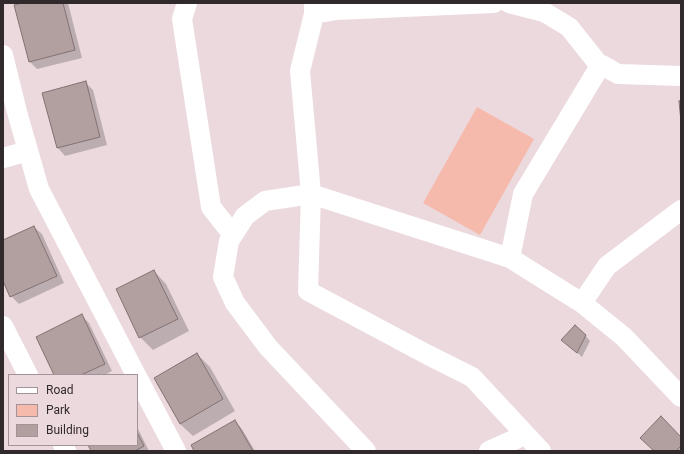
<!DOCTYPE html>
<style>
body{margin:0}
#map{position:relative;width:684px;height:454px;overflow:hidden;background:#ecd9de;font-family:Roboto,sans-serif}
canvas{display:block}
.frame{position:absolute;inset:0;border:4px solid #312a2c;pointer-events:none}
.legend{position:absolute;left:8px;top:374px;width:130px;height:72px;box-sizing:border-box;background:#ecd9de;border:1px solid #a19397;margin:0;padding:5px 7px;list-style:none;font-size:12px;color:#312a2c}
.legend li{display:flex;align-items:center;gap:8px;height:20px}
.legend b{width:20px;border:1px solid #a19397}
</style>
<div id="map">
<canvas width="684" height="454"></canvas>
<div class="frame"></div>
<ul class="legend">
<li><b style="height:5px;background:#fff"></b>Road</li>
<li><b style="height:11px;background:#f6baac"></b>Park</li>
<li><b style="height:11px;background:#b2a0a0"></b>Building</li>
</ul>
</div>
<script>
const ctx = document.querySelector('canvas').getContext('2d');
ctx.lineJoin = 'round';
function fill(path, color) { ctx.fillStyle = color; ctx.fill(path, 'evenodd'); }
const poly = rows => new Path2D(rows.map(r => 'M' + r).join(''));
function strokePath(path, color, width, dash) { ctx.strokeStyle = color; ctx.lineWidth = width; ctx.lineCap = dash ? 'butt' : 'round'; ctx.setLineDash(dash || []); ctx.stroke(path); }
fill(poly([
 [477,107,534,139,480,235,423,203]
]), '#f6baac');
fill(poly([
 [26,3,68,3,82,58,37,69,30,62,15,6],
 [86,83,93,90,107,145,65,156,58,148,44,94],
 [34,227,42,234,64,283,19,304,11,296,3,278,3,241],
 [154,271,166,284,189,331,153,350,140,337],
 [82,316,89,323,112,371,105,375,55,375],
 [585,335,590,341,582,357,568,345],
 [197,354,210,367,235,411,193,436,180,424],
 [235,421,242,429,255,451,196,451],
 [137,427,149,451,92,451,89,445,137,445],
 [681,438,681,451,655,451]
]), '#0003');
const building = poly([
 [22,3,63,3,75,50,29,62,14,5,22,3],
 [86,81,100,137,57,148,42,93,86,81],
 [679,101,681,101,681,122,679,101],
 [34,226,57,276,10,297,3,281,3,240,34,226],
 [154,270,178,319,139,338,116,289,154,270],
 [82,314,105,364,81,375,54,375,36,337,82,314],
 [575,325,586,335,577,353,561,340,575,325],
 [197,353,223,399,180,424,154,378,197,353],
 [661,416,681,437,681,446,676,451,654,451,640,438,661,416],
 [235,420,253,451,194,451,191,445,235,420],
 [137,432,144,446,135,451,91,451,88,445,137,445,137,432]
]);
fill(building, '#b2a0a0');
strokePath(building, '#827172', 1);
strokePath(poly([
 [187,3,182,19,211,207,233,235],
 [314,3,314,14,300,71,311,194,265,201,245,216,229,241,223,277,235,303,268,347,366,451],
 [509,3,544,12,569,27,600,66,523,194,510,258,582,303,624,337,681,397],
 [314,14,336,10,494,3],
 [3,55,17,112,39,189,136,375],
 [600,66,602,65,618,74,681,76],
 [3,158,28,151],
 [510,258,311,194,308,291,428,355,472,377,541,451],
 [582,303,607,266,681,210],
 [3,326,28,375],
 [137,377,176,451],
 [63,445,66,451],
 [489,451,516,439,523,432]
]), '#fff', 20);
</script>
